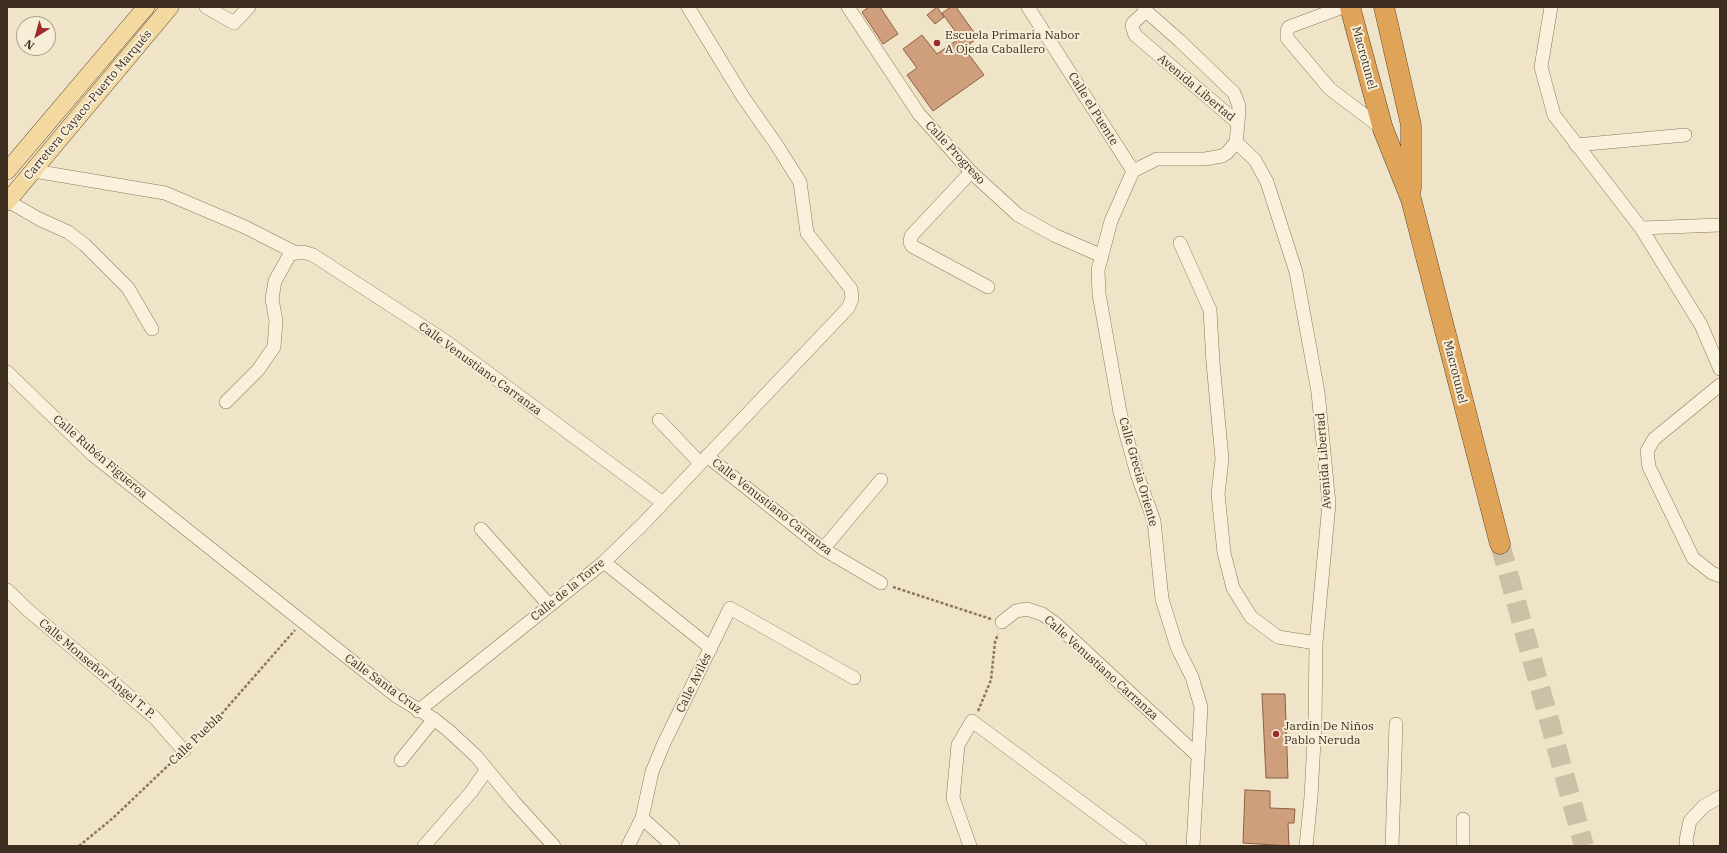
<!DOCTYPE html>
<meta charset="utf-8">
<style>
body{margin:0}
#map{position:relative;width:1727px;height:853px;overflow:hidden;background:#f0e4c8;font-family:"IBM Plex Serif",serif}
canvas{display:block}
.frame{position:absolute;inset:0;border:8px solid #3d2e20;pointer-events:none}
.north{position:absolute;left:16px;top:16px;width:40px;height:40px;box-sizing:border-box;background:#f7eed8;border:1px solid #ada18e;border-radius:50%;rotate:217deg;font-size:11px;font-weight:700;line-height:16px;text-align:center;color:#3d2e20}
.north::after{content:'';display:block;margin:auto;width:14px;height:18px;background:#9e2a2b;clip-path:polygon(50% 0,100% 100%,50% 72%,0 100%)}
</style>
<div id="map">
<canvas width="1727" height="853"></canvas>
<div class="frame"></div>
<div class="north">N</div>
</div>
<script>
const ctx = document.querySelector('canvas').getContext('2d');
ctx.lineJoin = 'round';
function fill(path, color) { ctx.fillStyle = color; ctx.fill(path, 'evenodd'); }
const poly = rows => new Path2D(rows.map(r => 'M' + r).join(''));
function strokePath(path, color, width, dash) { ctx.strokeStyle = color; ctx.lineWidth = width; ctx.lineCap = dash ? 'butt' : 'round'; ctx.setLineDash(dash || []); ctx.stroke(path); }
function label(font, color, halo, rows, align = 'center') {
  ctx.font = font + ' "IBM Plex Serif",serif'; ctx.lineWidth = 4; ctx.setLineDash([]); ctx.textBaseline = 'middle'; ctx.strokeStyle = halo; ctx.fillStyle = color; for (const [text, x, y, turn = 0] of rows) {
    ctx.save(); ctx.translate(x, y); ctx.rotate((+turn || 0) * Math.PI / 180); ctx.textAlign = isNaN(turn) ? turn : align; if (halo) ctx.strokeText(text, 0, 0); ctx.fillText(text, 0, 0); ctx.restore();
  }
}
const building = poly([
 [869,7,880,7,898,34,883,44,862,12,869,7],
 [937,7,944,17,935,24,927,15,937,7],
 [951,7,956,7,978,38,964,48,984,75,933,111,907,75,917,68,903,49,922,35,937,54,960,38,942,13,951,7],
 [1262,694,1285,694,1288,778,1266,778,1262,694],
 [1245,790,1270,791,1270,808,1295,809,1294,823,1288,823,1289,846,1243,843,1245,790]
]);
fill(building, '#cf9f7d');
strokePath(building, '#8d5f41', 1);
strokePath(poly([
 [1500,544,1584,846]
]), '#ccc0a6', 20, [20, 10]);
const minor = poly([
 [206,7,234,23,249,7],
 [848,7,919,114,971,172,1018,215,1054,235,1102,256],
 [1028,7,1133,171],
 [1343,7,1289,27,1287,31,1287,38,1330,89,1383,129],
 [1551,7,1541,67,1554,115,1641,228,1701,325,1720,369],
 [1146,11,1133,23,1132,26,1135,35,1238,123],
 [1236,142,1255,160,1267,182,1296,272,1318,392,1329,504,1316,643,1315,722,1311,797,1306,846],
 [1576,145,1685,135],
 [34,171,165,193,245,227,294,252],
 [1133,171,1111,221,1098,270,1099,294,1120,412,1137,474,1154,521,1162,599,1177,647,1192,677,1201,707,1193,846],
 [1133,171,1157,159,1205,159,1222,156,1227,153,1236,142,1238,123,1239,106,1234,93,1180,41,1146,11,1144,7],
 [971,172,911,236,910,242,912,246,988,287],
 [8,201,39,219,68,232,85,245,128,288,152,329],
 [1641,228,1720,225],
 [1180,243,1210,310,1213,363,1222,459,1218,494,1224,553,1233,588,1251,617,1278,637,1316,643],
 [7,372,93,455,396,696,434,719,449,731,476,756,514,802,554,846],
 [1720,385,1654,439,1647,451,1649,467,1693,558,1712,573,1720,576],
 [226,402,258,370,274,347,276,321,272,299,275,281,290,254,303,252,313,255,444,340,663,503],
 [659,420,700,463],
 [707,456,823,549,881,583],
 [481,529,549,605],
 [823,549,881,480],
 [604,562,711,648],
 [7,590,29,611,155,718,184,751],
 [1002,622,1016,611,1027,609,1042,614,1055,623,1198,756],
 [418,711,604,562,642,525,848,308,852,299,851,289,807,233,800,182,776,144,743,97,688,7],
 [401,760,434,719],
 [642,818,673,846],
 [1463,819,1463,846],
 [424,846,472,791,487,769],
 [628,846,642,818,652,772,664,743,730,608,854,678],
 [970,846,953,798,958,745,972,721,1140,846],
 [1392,846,1396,724],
 [1687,846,1686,840,1690,821,1704,806,1720,797]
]);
const major = poly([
 [7,171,146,7],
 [7,202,170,7]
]);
const highway = poly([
 [1350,7,1383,129,1411,199,1500,544],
 [1384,7,1411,125,1411,189]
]);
strokePath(minor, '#8d765c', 14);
strokePath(major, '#5b4430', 18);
strokePath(highway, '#5b4430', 21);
strokePath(poly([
 [893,587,991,619],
 [978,711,991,680,995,642,998,634],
 [193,742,218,718,295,630],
 [79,846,113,818,175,759]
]), '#8d765c', 2.5, [3, 2]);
strokePath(minor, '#faf1dc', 13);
strokePath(major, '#f3d9a0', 17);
strokePath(highway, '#e0a458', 20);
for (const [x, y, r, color] of [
 [937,43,4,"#9e2a2b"],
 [1276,734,4,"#9e2a2b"]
]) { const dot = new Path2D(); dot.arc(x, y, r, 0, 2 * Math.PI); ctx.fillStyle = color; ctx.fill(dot); strokePath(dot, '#f7eed8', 1.5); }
label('12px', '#3d2e20', '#f7eed8', [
 ["Escuela Primaria Nabor",945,36],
 ["A Ojeda Caballero",945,50],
 ["Jardin De Niños",1284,727],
 ["Pablo Neruda",1284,741]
], 'left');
label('12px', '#3d2e20', '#f7eed8', [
 ["Macrotunel",1364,58,75],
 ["Avenida Libertad",1196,88,40],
 ["Carretera Cayaco-Puerto Marqués",88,105,-50],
 ["Calle el Puente",1093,109,58],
 ["Calle Progreso",955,153,47],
 ["Calle Venustiano Carranza",480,369,36],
 ["Macrotunel",1455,372,76],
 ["Calle Rubén Figueroa",100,457,41],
 ["Avenida Libertad",1324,461,-94],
 ["Calle Grecia Oriente",1138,472,74],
 ["Calle Venustiano Carranza",772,507,38],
 ["Calle de la Torre",568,590,-39],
 ["Calle Venustiano Carranza",1101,668,42],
 ["Calle Monseñor Ángel T. P.",97,669,40],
 ["Calle Avilés",694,683,-64],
 ["Calle Santa Cruz",383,684,36],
 ["Calle Puebla",196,739,-44]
]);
</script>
